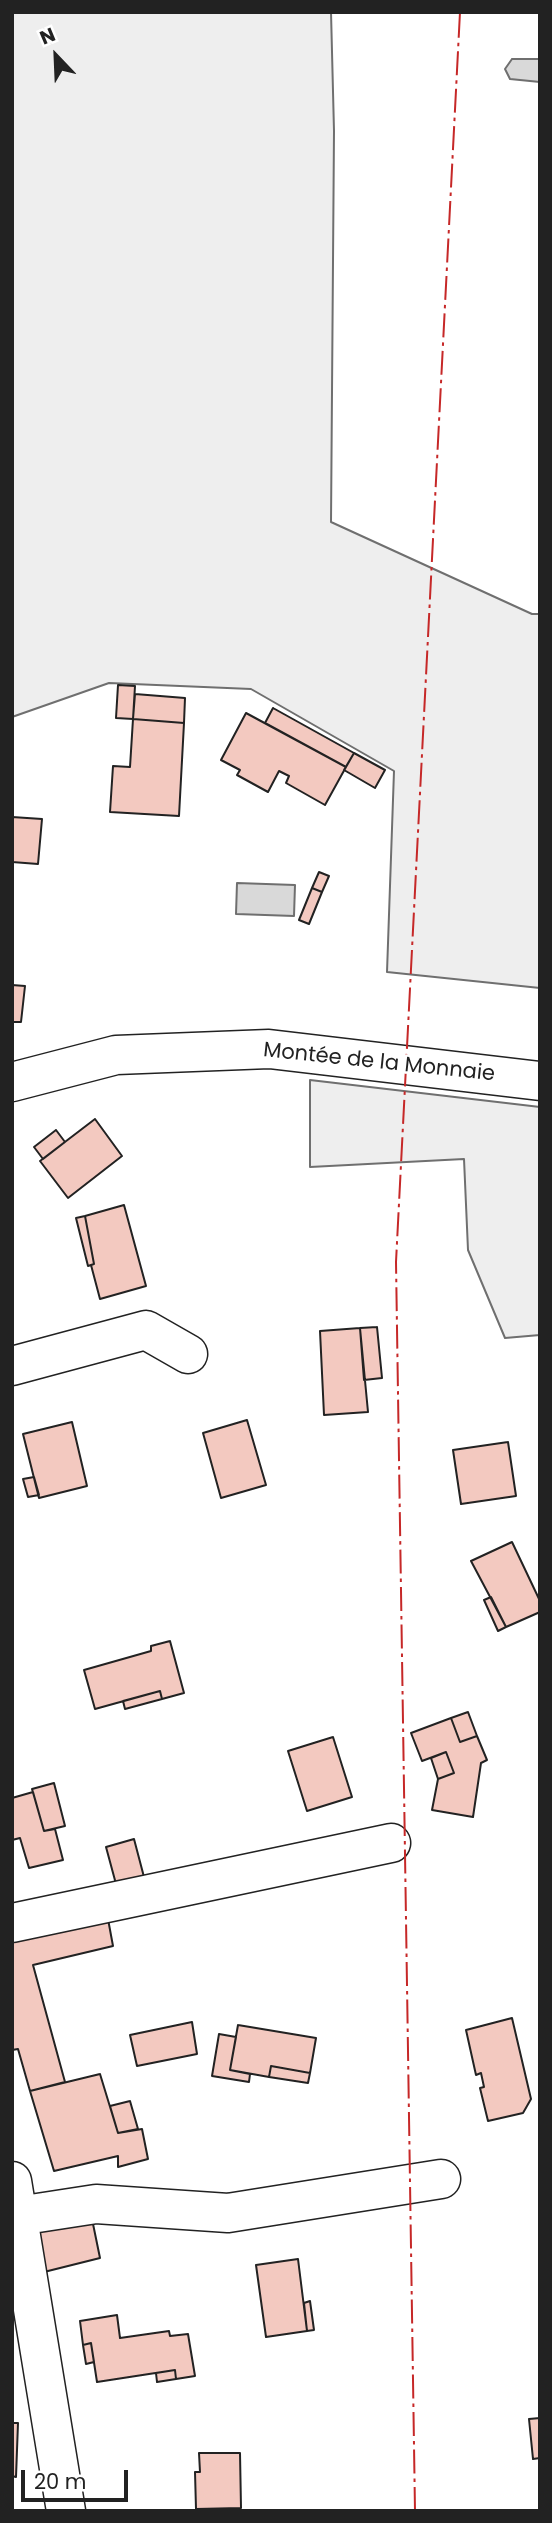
<!DOCTYPE html>
<meta charset="utf-8">
<style>
body{margin:0}
#map{position:relative;width:552px;height:2523px;overflow:hidden;background:#fff;font-family:Poppins,sans-serif}
canvas{display:block}
.frame{position:absolute;inset:0;border:14px solid #222;pointer-events:none}
.north{position:absolute;left:21px;top:21px;width:70px;height:70px;-webkit-text-stroke:5px #fff;paint-order:stroke;rotate:337deg;font-size:19px;font-weight:700;line-height:28px;text-align:center;color:#222}
.north::after{content:'';display:block;margin:auto;width:24px;height:32px;background:#222;clip-path:polygon(50% 0,100% 100%,50% 72%,0 100%)}
.scale{position:absolute;left:21px;top:2470px;width:107px;height:32px;box-sizing:border-box;border:4px solid #222;border-top:0;padding-left:9px;font-size:21px;line-height:24px;white-space:nowrap;color:#222;-webkit-text-stroke:5px #fff;paint-order:stroke}
</style>
<div id="map">
<canvas width="552" height="2523"></canvas>
<div class="frame"></div>
<div class="north">N</div>
<div class="scale">20 m</div>
</div>
<script>
const ctx = document.querySelector('canvas').getContext('2d');
ctx.lineJoin = 'round';
function fill(path, color) { ctx.fillStyle = color; ctx.fill(path, 'evenodd'); }
const poly = rows => new Path2D(rows.map(r => 'M' + r).join(''));
function strokePath(path, color, width, dash) { ctx.strokeStyle = color; ctx.lineWidth = width; ctx.lineCap = dash ? 'butt' : 'round'; ctx.setLineDash(dash || []); ctx.stroke(path); }
function label(font, color, halo, rows, align = 'center') {
  ctx.font = font + ' Poppins,sans-serif'; ctx.lineWidth = 5; ctx.setLineDash([]); ctx.textBaseline = 'middle'; ctx.strokeStyle = halo; ctx.fillStyle = color; for (const [text, x, y, turn = 0] of rows) {
    ctx.save(); ctx.translate(x, y); ctx.rotate((+turn || 0) * Math.PI / 180); ctx.textAlign = isNaN(turn) ? turn : align; if (halo) ctx.strokeText(text, 0, 0); ctx.fillText(text, 0, 0); ctx.restore();
  }
}
const green = poly([
 [12,12,331,12,334,131,331,522,532,614,540,614,540,988,387,972,394,771,251,689,109,683,12,717,12,12],
 [310,1080,540,1107,540,1335,505,1338,468,1250,464,1159,310,1167,310,1080]
]);
fill(green, '#eee');
strokePath(green, '#6f6f6f', 2);
const water = poly([
 [512,59,540,59,540,82,510,79,505,69,512,59],
 [237,883,295,885,294,916,236,914,237,883]
]);
fill(water, '#d9d9d9');
strokePath(water, '#6f6f6f', 2);
const building = poly([
 [118,685,135,686,133,719,116,718,118,685],
 [135,694,185,698,184,723,133,719,135,694],
 [273,708,354,753,346,767,265,723,273,708],
 [246,713,346,767,325,805,286,783,289,776,279,771,268,792,237,775,240,770,221,760,246,713],
 [133,719,184,723,179,816,110,812,113,766,130,767,133,719],
 [354,753,385,770,375,788,344,770,354,753],
 [12,817,42,819,38,864,12,862,12,817],
 [319,872,329,876,322,892,312,888,319,872],
 [312,888,322,892,309,924,299,920,312,888],
 [12,985,25,986,21,1022,12,1022,12,985],
 [95,1119,122,1156,68,1198,40,1161,95,1119],
 [56,1130,65,1142,43,1159,34,1147,56,1130],
 [124,1205,146,1286,100,1299,91,1265,94,1264,85,1216,124,1205],
 [85,1216,94,1264,88,1266,76,1218,85,1216],
 [377,1327,382,1378,364,1380,360,1328,377,1327],
 [360,1328,368,1412,324,1415,320,1331,360,1328],
 [247,1420,266,1485,221,1498,203,1433,247,1420],
 [72,1422,87,1486,39,1498,23,1434,72,1422],
 [508,1442,516,1496,461,1504,453,1450,508,1442],
 [34,1477,39,1495,28,1497,23,1479,34,1477],
 [512,1542,540,1601,540,1612,506,1627,471,1561,512,1542],
 [491,1597,506,1627,498,1631,484,1600,491,1597],
 [170,1641,184,1693,162,1699,160,1691,95,1709,84,1670,151,1651,151,1646,170,1641],
 [160,1691,162,1699,125,1709,123,1701,160,1691],
 [468,1712,477,1736,460,1742,451,1718,468,1712],
 [451,1718,460,1742,477,1736,487,1760,481,1763,473,1817,432,1810,438,1779,454,1773,446,1752,422,1761,411,1733,451,1718],
 [333,1737,352,1797,307,1811,288,1751,333,1737],
 [446,1752,454,1773,438,1779,431,1758,446,1752],
 [54,1783,65,1826,44,1831,32,1789,54,1783],
 [33,1792,44,1831,55,1829,63,1860,29,1868,20,1838,12,1840,12,1798,33,1792],
 [134,1839,144,1877,116,1884,106,1847,134,1839],
 [108,1919,113,1946,33,1965,65,2082,30,2091,18,2049,12,2050,12,1940,108,1919],
 [512,2018,531,2099,523,2113,488,2121,480,2088,484,2087,481,2073,476,2075,466,2030,512,2018],
 [192,2022,197,2054,137,2066,130,2035,192,2022],
 [238,2025,316,2038,310,2073,271,2066,269,2077,230,2070,238,2025],
 [219,2034,236,2037,230,2070,250,2074,249,2082,212,2076,219,2034],
 [271,2066,310,2073,308,2083,269,2077,271,2066],
 [100,2074,118,2133,142,2129,148,2159,118,2167,118,2156,54,2171,30,2091,100,2074],
 [130,2101,138,2129,118,2133,110,2106,130,2101],
 [92,2219,100,2258,44,2272,36,2231,92,2219],
 [298,2259,307,2331,266,2337,256,2265,298,2259],
 [310,2301,314,2330,307,2331,304,2303,310,2301],
 [117,2315,120,2338,169,2331,170,2336,188,2334,195,2376,176,2379,175,2370,97,2382,91,2343,83,2345,80,2321,117,2315],
 [91,2343,94,2362,86,2364,83,2345,91,2343],
 [175,2370,176,2379,157,2382,156,2373,175,2370],
 [540,2418,540,2458,533,2459,529,2419,540,2418],
 [12,2423,18,2423,16,2477,12,2476,12,2423],
 [199,2453,240,2453,241,2508,196,2509,195,2472,200,2472,199,2453]
]);
fill(building, '#f3c9c0');
strokePath(building, '#222', 2);
const minor = poly([
 [12,1082,116,1055,269,1049,540,1081],
 [12,1366,146,1330,188,1354],
 [12,1923,391,1843],
 [12,2181,66,2511],
 [18,2216,96,2204,228,2213,441,2179]
]);
strokePath(minor, '#222', 41);
strokePath(minor, '#fff', 38);
strokePath(poly([
 [415,2511,396,1262,460,12]
]), '#c62828', 2, [24, 5, 3.5, 5]);
label('21px', '#222', '#fff', [
 ["Montée de la Monnaie",379,1063,6]
]);
</script>
